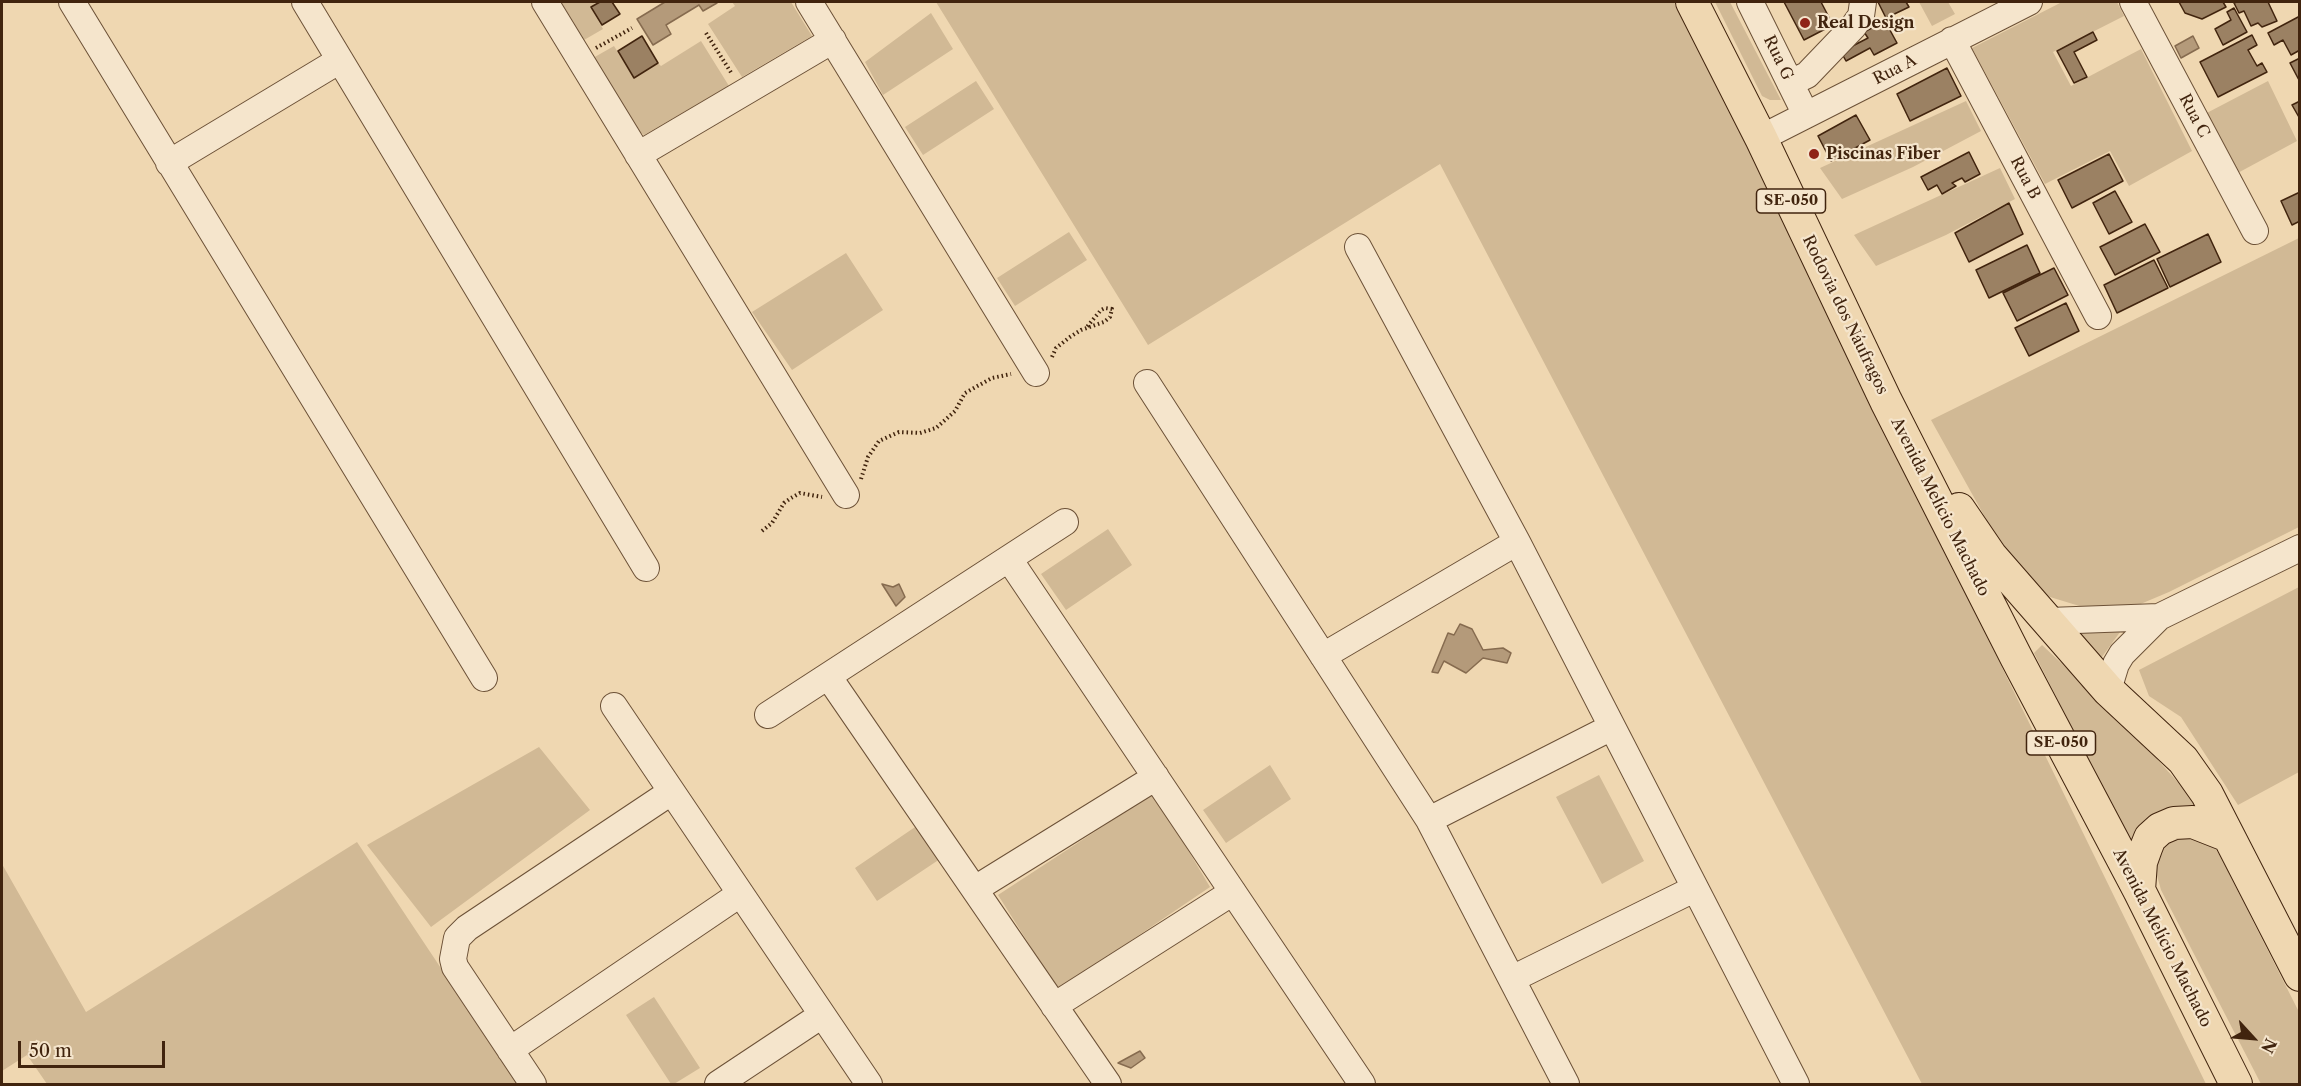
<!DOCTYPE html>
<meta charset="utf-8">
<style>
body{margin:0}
#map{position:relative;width:2301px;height:1086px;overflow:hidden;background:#efd7b1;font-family:"Libre Caslon Text",serif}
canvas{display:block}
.frame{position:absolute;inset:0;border:3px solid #41240e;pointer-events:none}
.north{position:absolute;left:2223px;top:1008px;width:60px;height:60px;-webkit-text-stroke:4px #f5e5cc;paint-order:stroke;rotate:116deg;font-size:16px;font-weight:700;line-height:24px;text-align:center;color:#41240e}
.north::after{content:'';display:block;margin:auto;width:21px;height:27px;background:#41240e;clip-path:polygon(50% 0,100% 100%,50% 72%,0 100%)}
.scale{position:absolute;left:18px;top:1041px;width:147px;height:27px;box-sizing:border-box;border:3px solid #41240e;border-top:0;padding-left:8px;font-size:18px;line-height:21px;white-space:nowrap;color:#41240e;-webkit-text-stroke:4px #f5e5cc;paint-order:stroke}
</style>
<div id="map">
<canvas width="2301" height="1086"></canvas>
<div class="frame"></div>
<div class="north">N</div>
<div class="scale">50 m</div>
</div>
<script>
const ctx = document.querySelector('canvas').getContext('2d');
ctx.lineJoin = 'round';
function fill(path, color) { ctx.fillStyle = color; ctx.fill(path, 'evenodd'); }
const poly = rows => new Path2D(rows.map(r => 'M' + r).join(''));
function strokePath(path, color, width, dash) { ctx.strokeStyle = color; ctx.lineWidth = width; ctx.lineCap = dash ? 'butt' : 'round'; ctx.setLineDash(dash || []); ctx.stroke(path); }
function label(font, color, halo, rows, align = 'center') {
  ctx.font = font + ' "Libre Caslon Text",serif'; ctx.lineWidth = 4.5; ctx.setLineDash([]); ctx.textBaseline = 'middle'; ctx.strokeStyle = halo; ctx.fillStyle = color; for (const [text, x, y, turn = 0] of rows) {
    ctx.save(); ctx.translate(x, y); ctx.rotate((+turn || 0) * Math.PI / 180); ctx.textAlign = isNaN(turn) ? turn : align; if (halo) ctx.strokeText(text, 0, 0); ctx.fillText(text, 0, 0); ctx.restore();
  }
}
fill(poly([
 [561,2,600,2,591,8,603,29,584,40],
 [732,2,791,2,812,36,742,77,708,24,735,6],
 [936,2,1674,2,1730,112,2206,1084,1922,1084,1440,164,1148,345],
 [1715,2,1730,2,1781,100,1770,100,1762,96],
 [1919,2,1948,2,1955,14,1932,26],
 [2062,2,2117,2,2124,16,2053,52,2071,86,2141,49,2192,151,2129,186,2110,151,2045,184,1972,48],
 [931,13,953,49,883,95,865,62],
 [701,41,729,86,644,135,637,130,593,58,614,46,634,78,658,63,661,66],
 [976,81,994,109,923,155,905,127],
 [2268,81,2297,141,2234,175,2201,116],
 [1966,101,1981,131,1913,167,1842,199,1820,168],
 [2000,168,2015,199,1946,235,1876,266,1854,235],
 [1069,232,1087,260,1015,306,997,278],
 [2299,238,2299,527,2169,592,2131,608,2086,608,2050,597,2036,589,2001,546,1931,420],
 [846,253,883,310,792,370,752,312],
 [1108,529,1132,565,1066,610,1041,574],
 [2299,587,2299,772,2238,805,2181,717,2149,696,2139,670],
 [2123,628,2099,661,2067,630],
 [2042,645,2119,717,2202,809,2196,805,2181,806,2169,809,2133,847,2034,653],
 [539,747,590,810,431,927,367,845],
 [1270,765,1291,799,1226,843,1203,810],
 [1599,775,1644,861,1602,884,1556,797],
 [1154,793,1210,887,1058,990,998,895],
 [921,823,943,857,877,901,855,868],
 [2176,832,2210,841,2219,854,2299,1012,2299,1084,2261,1084,2161,890,2156,872,2155,859,2160,847],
 [357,842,518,1084,47,1084,27,1055,2,1071,2,864,86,1012],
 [654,997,700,1068,674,1084,671,1084,626,1015]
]), '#d1b995');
const water = poly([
 [665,2,716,2,717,3,703,11,699,5,666,25,671,34,653,45,637,19,665,2],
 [2193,36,2199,48,2181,58,2175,46,2193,36],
 [882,584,893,587,899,584,905,597,896,606,882,584],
 [1460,624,1472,629,1483,650,1503,648,1511,653,1507,663,1483,658,1466,673,1444,661,1438,673,1432,672,1448,633,1454,635,1460,624],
 [1140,1051,1145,1058,1131,1068,1118,1063,1140,1051]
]);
fill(water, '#b49a7a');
strokePath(water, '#866b4f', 1.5);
const building = poly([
 [600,2,612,2,620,14,602,25,591,7,600,2],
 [1784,2,1821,2,1833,25,1804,40,1784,2],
 [1878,2,1906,2,1909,7,1886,18,1878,2],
 [2179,2,2223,2,2226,7,2202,19,2185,13,2179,2],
 [2237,2,2268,2,2277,21,2262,27,2258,23,2251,26,2244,11,2239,13,2234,3,2237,2],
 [2234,8,2247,32,2223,45,2215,29,2231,20,2227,12,2234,8],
 [2300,16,2300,50,2291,55,2283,40,2274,45,2268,33,2300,16],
 [1885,21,1897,43,1874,55,1870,48,1846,61,1841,52,1868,38,1864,32,1885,21],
 [2093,32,2097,40,2074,52,2087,77,2074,83,2057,51,2093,32],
 [2252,35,2257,45,2248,50,2257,66,2262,63,2267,72,2218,97,2200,62,2252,35],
 [642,36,658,63,634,78,618,51,642,36],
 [2300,58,2300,82,2290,63,2300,58],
 [1947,68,1961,96,1910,121,1897,94,1947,68],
 [2300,101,2300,119,2292,105,2300,101],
 [1856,115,1870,140,1831,161,1818,136,1856,115],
 [1969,152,1980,174,1965,182,1962,178,1952,183,1956,186,1942,194,1937,185,1928,190,1921,177,1969,152],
 [2109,154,2123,181,2072,208,2058,180,2109,154],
 [2115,191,2132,222,2109,234,2093,203,2115,191],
 [2300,192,2300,221,2292,225,2281,201,2300,192],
 [2009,203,2023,234,1969,262,1955,233,2009,203],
 [2145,224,2160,252,2115,275,2100,247,2145,224],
 [2208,234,2221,262,2170,287,2157,259,2208,234],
 [2027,245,2040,273,1989,298,1976,270,2027,245],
 [2154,260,2168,288,2117,313,2104,285,2154,260],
 [2054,268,2068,295,2017,321,2003,293,2054,268],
 [2066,303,2079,331,2029,356,2015,328,2066,303]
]);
fill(building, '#9b8163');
strokePath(building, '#41240e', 1.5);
const minor = poly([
 [72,2,484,678],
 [305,2,646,568],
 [545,2,846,495],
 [809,2,1036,373],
 [1750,2,1806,115],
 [2133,2,2255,231],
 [1952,40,2098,316],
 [1790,83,1807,75,1853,27,1861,16,1863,2],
 [1761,138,2029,2],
 [638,155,833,40],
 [169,163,340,60],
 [1358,247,1517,542,1796,1084],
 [1147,383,1429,820,1566,1084],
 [1009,559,1362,1084],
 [2049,621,2159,617],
 [1323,656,1517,542],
 [828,676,1108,1084],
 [2108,690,2116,664,2122,654,2159,617,2300,548],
 [614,706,869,1084],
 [768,715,1065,522],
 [1429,820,1612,727],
 [975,889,1156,777],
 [1512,979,1694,889],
 [1054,1006,1233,892],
 [510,1050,740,894],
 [533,1084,455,967,453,959,457,938,467,928,671,792],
 [718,1084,822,1015]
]);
const major = poly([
 [1692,2,1761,138,1886,401,2016,657,2139,890,2236,1084],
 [1959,509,1991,556,2108,690,2183,760,2207,794,2300,975],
 [2139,890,2141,862,2146,848,2150,838,2160,829,2174,823,2193,822,2226,835]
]);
strokePath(minor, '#6c5137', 28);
strokePath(major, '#41240e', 34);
strokePath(poly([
 [706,33,732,74],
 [596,48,632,28],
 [1052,357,1056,348,1070,337,1081,330,1104,322,1110,317,1112,309,1105,308,1101,310,1086,328],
 [861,479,868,457,879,441,899,432,920,433,936,428,955,411,965,393,992,378,1011,374],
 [762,531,772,523,784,503,791,498,800,493,822,497]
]), '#41240e', 4, [1.5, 3]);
strokePath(minor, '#f5e5cc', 26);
strokePath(major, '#efd7b1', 32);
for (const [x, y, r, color] of [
 [1805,23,6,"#8f2418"],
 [1814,154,6,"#8f2418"]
]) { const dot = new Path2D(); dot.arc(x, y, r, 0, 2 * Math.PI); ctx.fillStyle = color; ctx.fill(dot); strokePath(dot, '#f5e5cc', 2); }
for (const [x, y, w] of [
 [1791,201,69],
 [2061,743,69]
]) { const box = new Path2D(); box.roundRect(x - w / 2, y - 12, w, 24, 4.5); ctx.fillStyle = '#f5e5cc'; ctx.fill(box); strokePath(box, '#41240e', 1.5); }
label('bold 15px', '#41240e', null, [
 ["SE-050",1791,201],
 ["SE-050",2061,743]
]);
label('bold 16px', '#41240e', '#f5e5cc', [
 ["Real Design",1817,23],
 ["Piscinas Fiber",1826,154]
], 'left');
label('16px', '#41240e', '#f5e5cc', [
 ["Rua G",1778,58,64],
 ["Rua A",1895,70,-27],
 ["Rua C",2194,116,62],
 ["Rua B",2025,178,62],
 ["Rodovia dos Náufragos",1845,315,64],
 ["Avenida Melício Machado",1940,507,63],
 ["Avenida Melício Machado",2162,938,63]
]);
</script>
